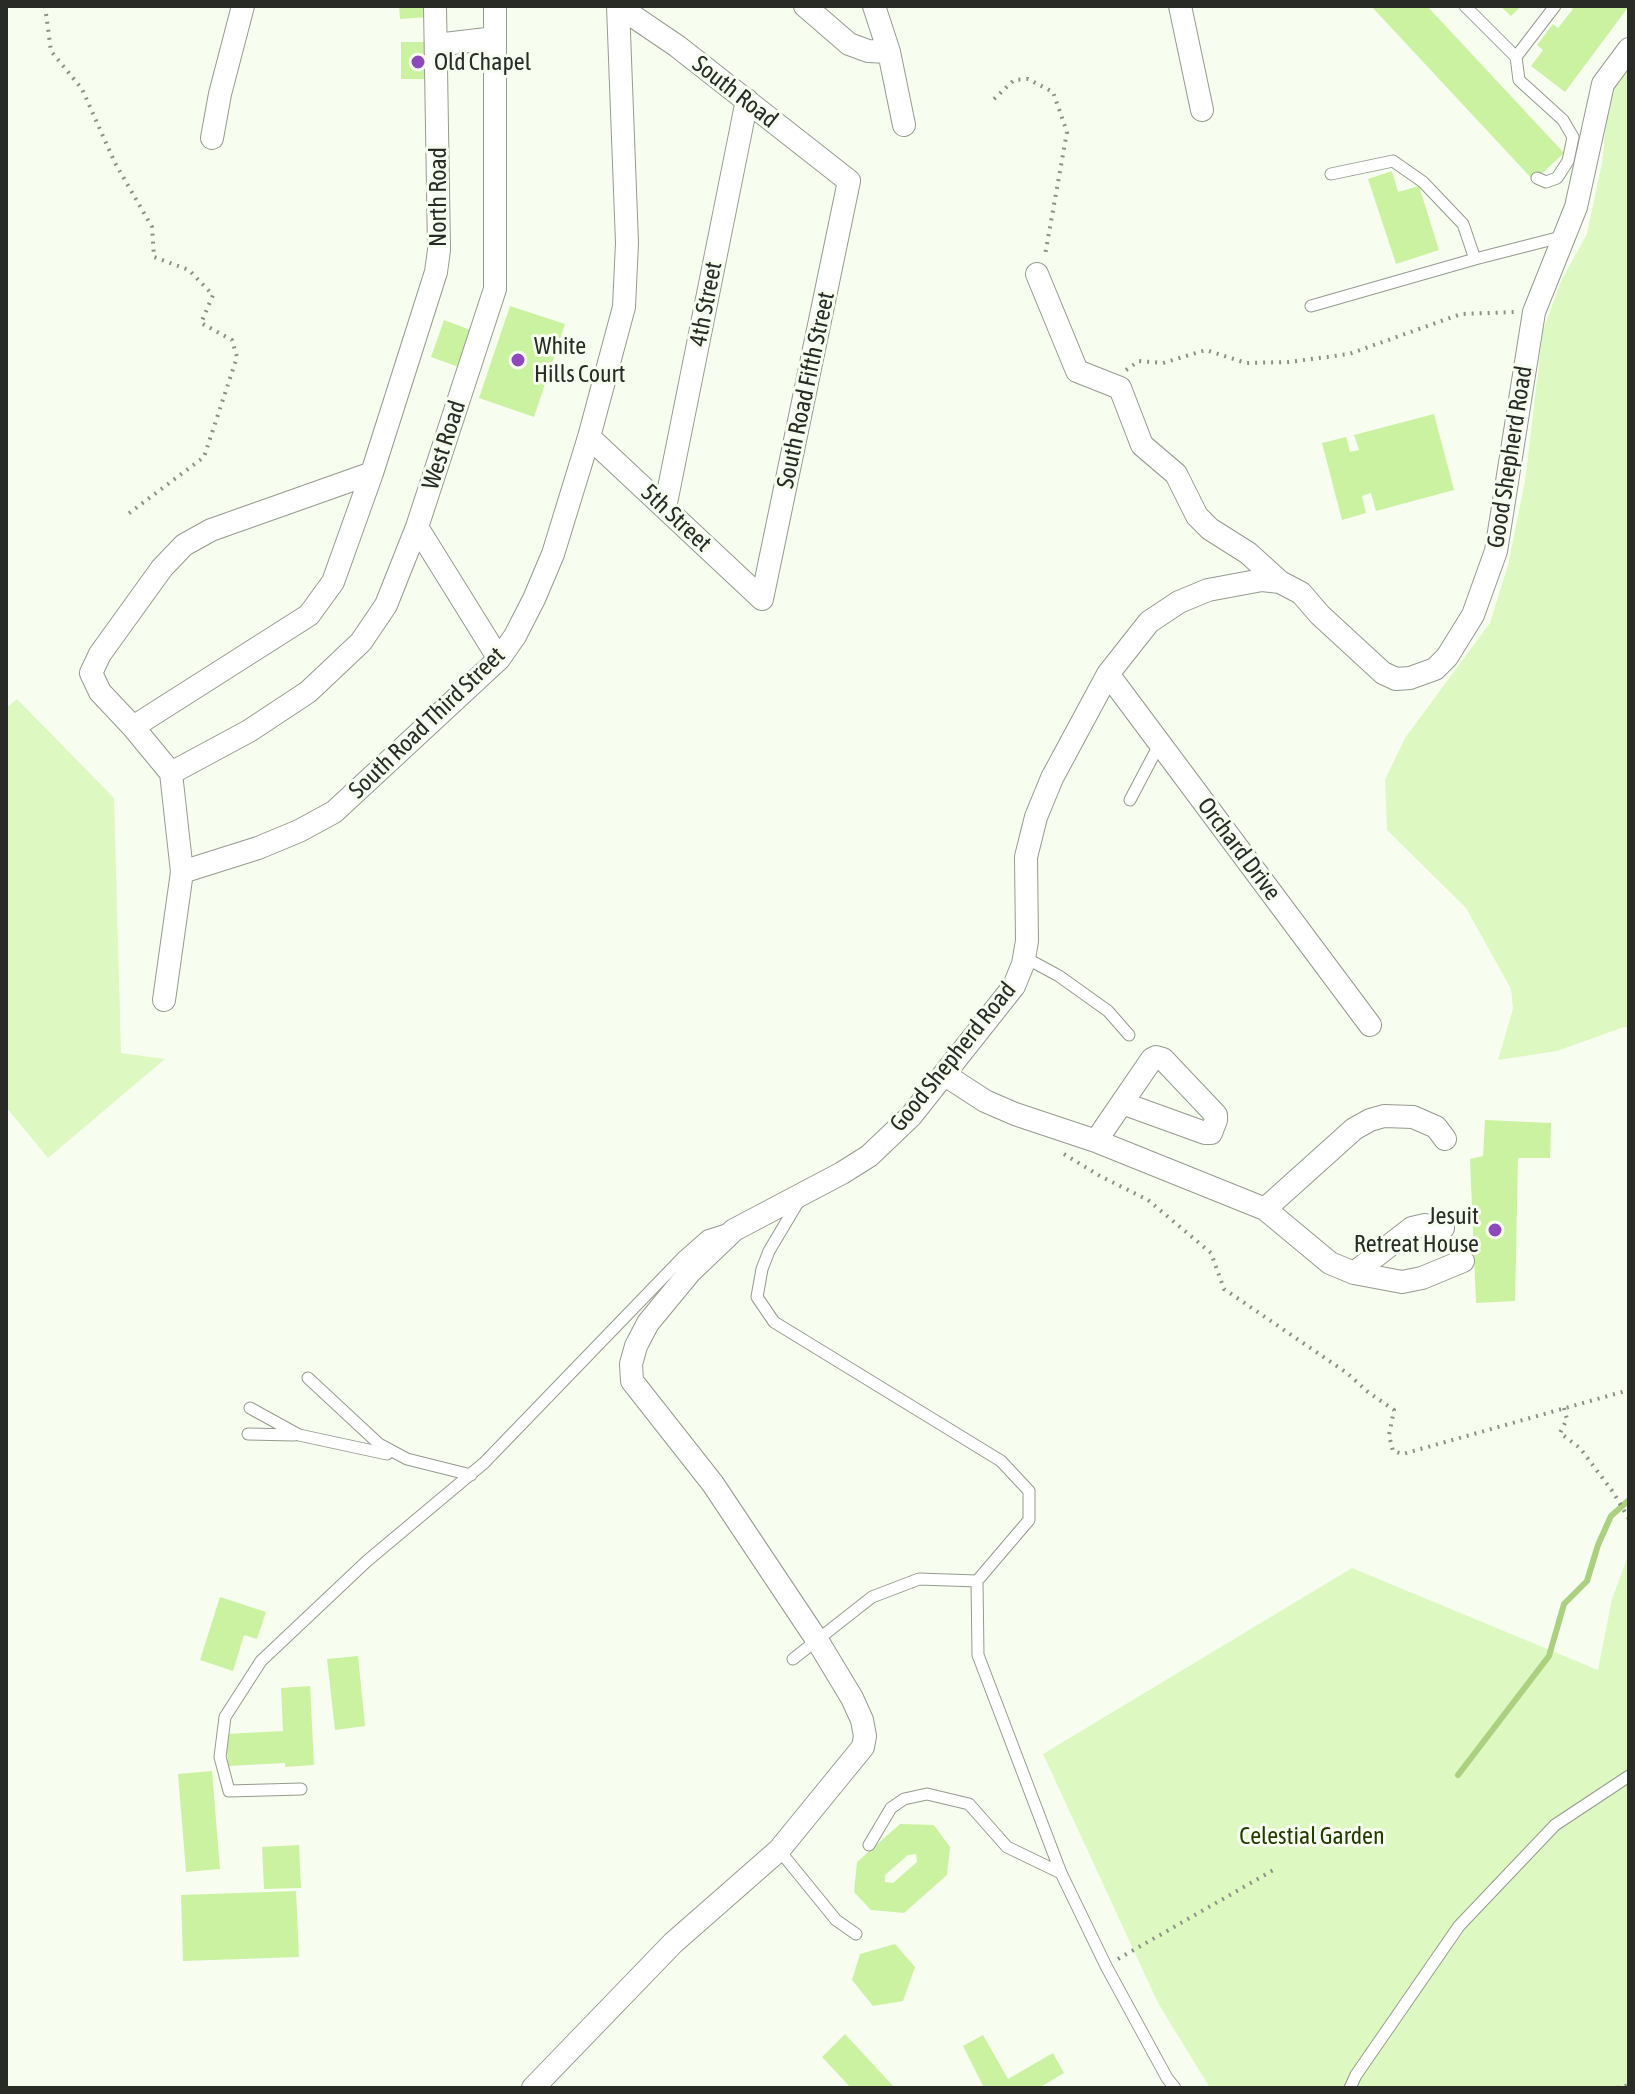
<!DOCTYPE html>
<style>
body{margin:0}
#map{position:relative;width:1635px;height:2094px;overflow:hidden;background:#f7fef0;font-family:"Asap Condensed",sans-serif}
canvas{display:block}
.frame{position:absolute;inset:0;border:8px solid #292b26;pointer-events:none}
</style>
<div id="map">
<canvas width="1635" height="2094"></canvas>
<div class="frame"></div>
</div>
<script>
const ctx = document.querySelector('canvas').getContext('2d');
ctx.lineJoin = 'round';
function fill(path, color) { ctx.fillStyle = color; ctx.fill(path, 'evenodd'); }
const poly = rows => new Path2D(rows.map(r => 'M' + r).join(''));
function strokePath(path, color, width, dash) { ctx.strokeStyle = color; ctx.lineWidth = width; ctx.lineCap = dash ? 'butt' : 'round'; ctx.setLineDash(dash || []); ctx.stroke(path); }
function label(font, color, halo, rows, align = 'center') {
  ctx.font = font + ' "Asap Condensed",sans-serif'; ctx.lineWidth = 6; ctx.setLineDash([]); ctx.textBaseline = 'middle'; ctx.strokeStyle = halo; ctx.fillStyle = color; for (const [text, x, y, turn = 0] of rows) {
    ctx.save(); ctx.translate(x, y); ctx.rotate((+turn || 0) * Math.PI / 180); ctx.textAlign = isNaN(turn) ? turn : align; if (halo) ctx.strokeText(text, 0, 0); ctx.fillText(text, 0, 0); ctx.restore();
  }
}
fill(poly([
 [1629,59,1629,1028,1624,1027,1557,1051,1498,1060,1513,1009,1511,989,1466,908,1387,830,1385,780,1405,738,1490,623,1508,565,1525,481,1543,330,1562,279,1587,234,1602,163,1609,98,1616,75],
 [17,699,114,798,121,1053,165,1059,48,1158,6,1107,6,708],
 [1629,1553,1629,2088,1210,2088,1158,2003,1043,1754,1352,1568,1598,1670,1612,1599]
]), '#ddf8c0');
strokePath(poly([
 [1458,1775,1549,1656,1564,1604,1587,1581,1598,1545,1611,1516,1629,1500]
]), '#abd080', 6);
fill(poly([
 [399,6,429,6,430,17,400,19],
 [1371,6,1427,6,1564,153,1534,181],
 [1500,6,1521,6,1511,16],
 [1568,6,1629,6,1565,92,1531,66,1543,50,1537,45,1553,24,1558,28,1573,9],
 [401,42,432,42,432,79,401,79],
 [1392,171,1398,192,1419,186,1439,250,1396,264,1368,179],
 [510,306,565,324,534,417,479,398],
 [444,320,476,332,464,369,431,357],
 [1434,414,1454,490,1376,511,1371,493,1362,496,1366,513,1342,520,1322,443,1346,437,1350,452,1359,450,1354,435],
 [1485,1120,1551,1123,1550,1158,1518,1158,1515,1301,1476,1303,1470,1159,1483,1156],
 [220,1597,266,1612,257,1639,244,1635,233,1671,200,1660],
 [358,1656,365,1726,335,1730,327,1659],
 [310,1686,314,1765,285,1767,285,1763,228,1766,226,1734,283,1731,281,1688],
 [212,1771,220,1869,186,1872,178,1774],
 [900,1824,934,1825,950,1847,947,1875,904,1913,871,1910,854,1892,857,1862],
 [916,1854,917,1862,893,1883,885,1882,885,1875,908,1855],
 [299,1845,301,1888,264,1889,262,1847],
 [296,1891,299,1957,183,1961,181,1895],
 [895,1944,915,1967,903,2001,873,2006,852,1980,860,1954],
 [845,2034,895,2088,851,2088,822,2057],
 [983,2035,1008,2079,1053,2053,1064,2073,1039,2088,984,2088,963,2046]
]), '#cbf2a0');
const lane = poly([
 [1465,6,1516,57,1519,80,1563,120,1573,137,1568,161,1557,178,1546,182,1537,178],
 [1516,57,1555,6],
 [1331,174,1393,161,1423,182,1463,224,1475,259],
 [1311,306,1475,259,1565,236],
 [1130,800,1160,743],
 [1024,957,1059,976,1108,1011,1129,1035],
 [800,1199,769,1251,762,1269,757,1297,774,1322,1001,1461,1029,1491,1029,1520,977,1581,978,1655,1061,1873,1106,1966,1167,2078,1175,2088],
 [308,1378,379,1444,407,1459,471,1475],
 [250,1408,299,1435,387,1454],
 [248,1434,294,1435],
 [793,1659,872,1597,919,1579,977,1581],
 [301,1789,229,1791,220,1757,225,1717,261,1661,367,1561,484,1463,682,1258,707,1236,729,1229],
 [869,1845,891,1808,904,1799,927,1794,969,1804,1007,1847,1061,1873],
 [779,1850,836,1920,856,1934],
 [1350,2088,1356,2075,1459,1926,1555,1825,1629,1776]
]);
const street = poly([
 [618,6,677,46,849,181,762,599],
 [805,6,849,44,868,51,889,52],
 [874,6,889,52,904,125],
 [1180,6,1202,110],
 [436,45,495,38],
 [212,138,220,94,243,6],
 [1037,274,1077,371,1120,388,1142,445,1176,474,1197,516,1210,529,1248,553,1280,582],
 [589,437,762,599],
 [665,508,747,100],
 [417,527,499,659],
 [1108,674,1370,1025],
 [133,727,309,615,333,582,372,473,436,272,439,250,435,6],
 [171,773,249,731,308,692,361,642,386,605,417,527,495,289,495,6],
 [182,872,258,848,299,831,334,812,499,659,515,636,534,599,553,554,589,437,624,307,627,243,618,6],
 [164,1000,182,872,171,773,133,727,100,692,91,673,100,654,162,568,184,545,211,530,372,473],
 [945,1075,985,1101,1015,1114,1096,1141,1265,1209,1330,1263,1354,1273,1402,1282,1422,1278,1463,1261],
 [1096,1141,1100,1135,1152,1059,1156,1057,1163,1059,1216,1115,1216,1120,1211,1133,1205,1133,1122,1103],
 [1265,1209,1354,1129,1370,1120,1384,1116,1413,1117,1436,1127,1445,1139],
 [1354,1273,1412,1228,1425,1225,1443,1228],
 [533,2088,673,1943,779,1850,863,1747,865,1736,862,1720,852,1698,817,1640,713,1484,632,1381,631,1364,636,1346,648,1323,690,1272,734,1230,842,1173,869,1156,889,1137,911,1116,1014,986,1023,964,1027,941,1026,857,1036,817,1052,778,1108,674,1149,622,1179,602,1208,590,1262,580,1280,582,1301,593,1320,615,1383,673,1396,679,1410,678,1435,669,1447,657,1473,615,1496,551,1534,312,1576,207,1603,84,1629,49]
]);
strokePath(lane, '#959b8f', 13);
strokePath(street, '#959b8f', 24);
strokePath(poly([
 [45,6,51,51,82,89,115,163,152,227,154,257,189,270,213,295,201,323,232,340,237,357,204,457,128,514],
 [994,99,1014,80,1028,79,1053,92,1067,132,1045,255],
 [1126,370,1139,361,1163,363,1206,350,1246,363,1289,362,1349,354,1461,314,1515,312],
 [1064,1154,1100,1176,1148,1200,1211,1253,1224,1289,1347,1373,1368,1392,1394,1410,1389,1435,1393,1451,1403,1454,1629,1390],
 [1564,1408,1567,1419,1560,1433,1580,1448,1613,1492,1629,1519],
 [1118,1959,1277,1868],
 [1617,2088,1629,2085]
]), '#8d9289', 4, [2, 6]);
strokePath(lane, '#fff', 11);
strokePath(street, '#fff', 22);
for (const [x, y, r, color] of [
 [418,62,8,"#8e49bd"],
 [518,360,8,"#8e49bd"],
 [1495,1230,8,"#8e49bd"]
]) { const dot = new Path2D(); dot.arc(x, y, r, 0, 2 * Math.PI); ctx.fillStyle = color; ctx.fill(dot); strokePath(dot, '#f7fef0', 3); }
label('24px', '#292b26', '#f7fef0', [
 ["Old Chapel",434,62],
 ["White",534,346],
 ["Hills Court",534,374],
 ["Jesuit",1479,1216,"right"],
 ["Retreat House",1479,1244,"right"]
], 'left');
label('24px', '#292b26', '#f7fef0', [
 ["South Road",735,92,38],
 ["North Road",438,197,-90],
 ["4th Street",706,304,-79],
 ["South Road Fifth Street",806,390,-78],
 ["West Road",444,445,-72],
 ["Good Shepherd Road",1510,457,-81],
 ["5th Street",676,518,43],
 ["South Road Third Street",427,723,-44],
 ["Orchard Drive",1239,849,53],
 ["Good Shepherd Road",953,1057,-51]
]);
label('24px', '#243a00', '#f7fef0', [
 ["Celestial Garden",1312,1836]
]);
</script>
